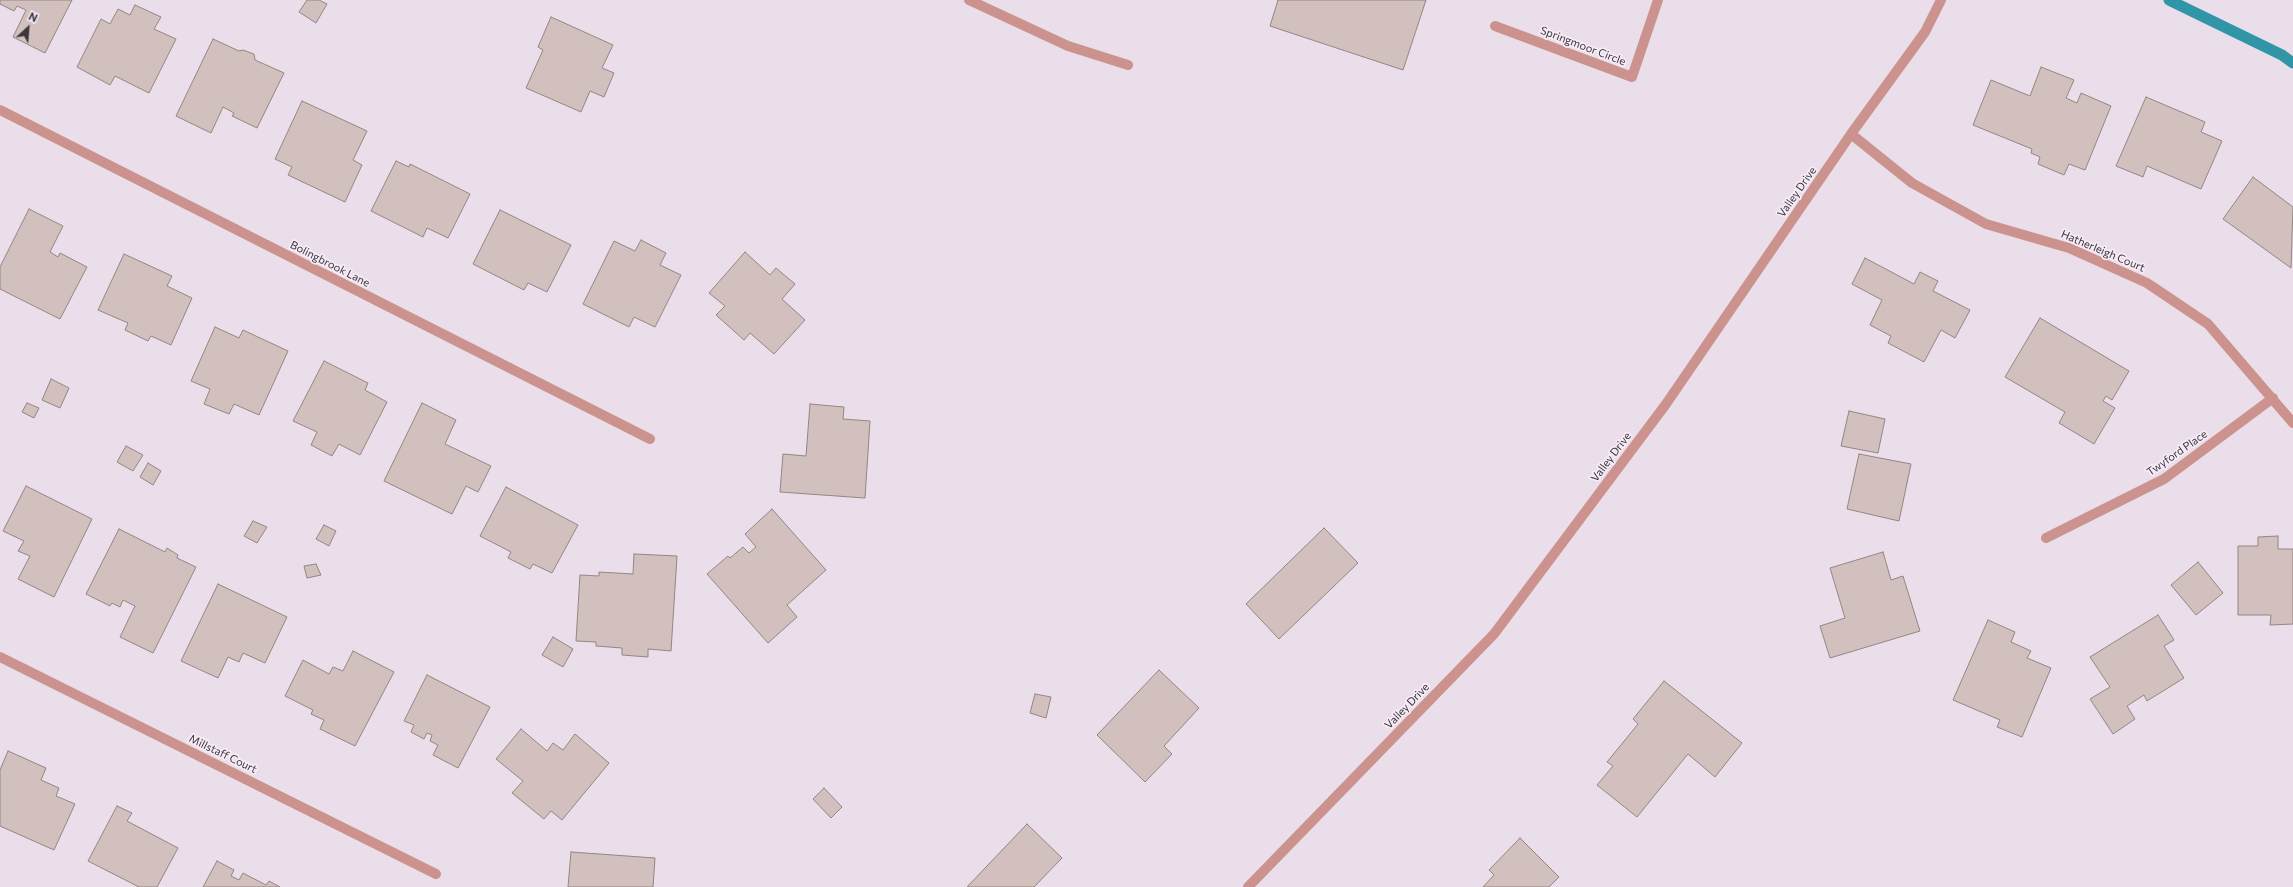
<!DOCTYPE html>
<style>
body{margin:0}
#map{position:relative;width:2293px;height:887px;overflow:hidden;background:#e9dee9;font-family:Commissioner,sans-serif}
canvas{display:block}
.north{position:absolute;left:8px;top:8px;width:40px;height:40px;-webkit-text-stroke:3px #f6ebf7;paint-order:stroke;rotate:26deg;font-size:11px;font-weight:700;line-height:16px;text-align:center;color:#3b373b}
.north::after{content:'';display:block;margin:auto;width:14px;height:18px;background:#3b373b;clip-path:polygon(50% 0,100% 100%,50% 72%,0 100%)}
</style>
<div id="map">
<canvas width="2293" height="887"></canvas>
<div class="north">N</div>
</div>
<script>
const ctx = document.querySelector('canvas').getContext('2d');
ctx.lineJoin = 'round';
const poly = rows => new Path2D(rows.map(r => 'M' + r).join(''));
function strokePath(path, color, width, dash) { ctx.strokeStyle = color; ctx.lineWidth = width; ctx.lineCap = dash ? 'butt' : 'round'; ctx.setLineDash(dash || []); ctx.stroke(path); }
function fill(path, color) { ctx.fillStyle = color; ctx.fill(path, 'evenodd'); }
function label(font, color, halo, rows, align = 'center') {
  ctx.font = font + ' Commissioner,sans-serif'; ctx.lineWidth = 3.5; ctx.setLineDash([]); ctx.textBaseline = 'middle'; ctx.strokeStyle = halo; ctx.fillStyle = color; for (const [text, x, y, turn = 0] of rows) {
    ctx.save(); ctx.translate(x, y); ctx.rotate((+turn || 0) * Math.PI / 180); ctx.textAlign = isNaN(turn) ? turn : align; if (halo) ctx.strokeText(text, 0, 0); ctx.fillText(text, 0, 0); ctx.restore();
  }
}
strokePath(poly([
 [2169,0,2282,55,2293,63]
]), '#3095a7', 11);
const building = poly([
 [0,0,72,0,45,53,13,37,26,10,17,6,14,11,0,4,0,0],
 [307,0,319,0,327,4,316,23,299,12,307,0],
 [1278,0,1426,0,1403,70,1270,26,1278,0],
 [135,5,161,17,154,29,176,39,149,93,115,76,110,85,77,67,101,19,110,24,118,9,130,15,135,5],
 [551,17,613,45,602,68,614,73,604,97,590,91,581,112,526,88,543,50,538,47,551,17],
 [213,39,239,51,243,50,254,54,255,60,284,73,257,128,232,116,234,113,223,107,211,133,176,116,213,39],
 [2041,67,2074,80,2066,98,2077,103,2081,93,2111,106,2085,170,2069,164,2064,175,2038,164,2040,157,2031,153,2032,149,1973,125,1991,80,2030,96,2041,67],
 [2146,97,2205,122,2201,132,2222,141,2201,189,2147,166,2143,177,2116,166,2146,97],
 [302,101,367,131,353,160,362,165,345,202,288,175,292,167,275,159,302,101],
 [396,161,409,167,410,164,470,194,448,238,427,228,423,237,371,211,396,161],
 [2253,177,2293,207,2291,268,2223,219,2253,177],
 [29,209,63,226,50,252,58,257,60,253,87,267,60,319,0,289,0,267,29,209],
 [500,210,571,245,547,292,528,283,524,290,473,264,500,210],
 [641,240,666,253,660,265,681,275,655,327,634,317,629,327,583,304,614,241,635,251,641,240],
 [745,252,770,275,776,268,795,284,782,299,805,320,774,354,750,333,744,340,716,315,725,306,709,293,745,252],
 [124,254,172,276,167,286,192,298,171,345,151,336,148,341,125,330,128,323,98,310,124,254],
 [1865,258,1914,284,1920,272,1938,281,1933,291,1970,310,1955,338,1941,330,1924,362,1888,343,1891,336,1870,325,1882,300,1852,284,1865,258],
 [2040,318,2129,371,2112,400,2106,396,2103,401,2115,408,2094,444,2059,423,2065,412,2005,377,2040,318],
 [215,327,239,338,243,330,288,351,259,415,234,404,229,414,204,404,210,389,191,381,215,327],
 [324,361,368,383,365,390,387,402,360,455,339,444,332,456,311,445,317,432,293,421,324,361],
 [51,379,69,388,60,408,42,400,51,379],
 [27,403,39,408,34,418,22,412,27,403],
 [422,403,456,420,445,444,491,466,478,492,466,486,452,514,384,481,422,403],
 [810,404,844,407,843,419,870,421,865,498,780,492,783,454,806,456,810,404],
 [1849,411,1885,419,1878,453,1841,446,1849,411],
 [126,446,143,455,133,471,117,462,126,446],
 [1859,454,1911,464,1899,521,1847,509,1859,454],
 [148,463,161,471,153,485,140,477,148,463],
 [26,486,92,519,54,597,18,579,30,556,18,551,24,541,3,531,26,486],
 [506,487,578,525,552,573,533,564,530,569,508,558,511,552,480,536,506,487],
 [772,509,826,570,787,605,797,617,768,643,707,574,728,556,730,558,743,547,749,553,756,547,745,534,772,509],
 [253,521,267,527,257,543,244,536,253,521],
 [324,525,336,531,329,546,316,539,324,525],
 [1324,528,1358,563,1279,639,1246,604,1324,528],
 [119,529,165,552,167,548,178,555,177,558,196,567,153,653,120,637,135,606,123,600,120,607,112,603,110,606,86,594,119,529],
 [2278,536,2278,549,2293,549,2293,624,2270,625,2271,615,2238,615,2238,546,2258,546,2258,537,2278,536],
 [1883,552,1891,580,1903,576,1920,631,1830,658,1820,626,1845,618,1830,568,1883,552],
 [634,554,677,556,671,651,648,649,648,657,622,655,622,648,596,646,596,642,576,641,580,575,599,576,599,572,633,574,634,554],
 [2198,562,2223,593,2196,615,2171,585,2198,562],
 [316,564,321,575,307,578,304,566,316,564],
 [218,584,287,617,265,663,243,653,239,662,228,657,218,678,181,661,218,584],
 [2158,615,2174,640,2164,646,2184,678,2147,701,2144,695,2127,706,2135,719,2113,734,2090,699,2110,687,2090,657,2158,615],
 [1988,620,2015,632,2011,642,2031,651,2027,658,2051,668,2022,737,1997,727,2000,720,1953,700,1988,620],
 [553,637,573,649,563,667,542,655,553,637],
 [353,651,394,672,355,746,320,729,324,720,311,714,313,710,285,696,303,660,329,674,333,667,343,671,353,651],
 [1159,670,1199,708,1164,746,1172,754,1145,782,1097,735,1159,670],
 [427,675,490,707,458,768,433,755,438,745,430,741,432,735,427,733,424,739,411,732,414,725,404,721,427,675],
 [1664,681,1742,743,1715,777,1688,754,1637,817,1597,785,1613,766,1607,762,1638,724,1633,719,1664,681],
 [1035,694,1051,697,1046,718,1030,713,1035,694],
 [521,729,547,751,553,743,563,750,575,734,609,763,562,820,551,811,544,819,512,793,523,781,496,759,521,729],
 [8,751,46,768,41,780,59,788,56,796,75,804,54,850,0,826,0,770,8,751],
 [824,788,842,807,831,818,813,799,824,788],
 [117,806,132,813,127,821,178,848,157,887,139,887,88,861,117,806],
 [1027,824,1062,858,1034,887,967,887,1027,824],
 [1520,838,1559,877,1549,887,1483,887,1494,875,1489,870,1520,838],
 [571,852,655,858,653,887,568,887,571,852],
 [217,861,234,870,231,876,239,880,243,873,266,885,269,881,280,887,203,887,217,861]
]);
fill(building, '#d1c0bd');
strokePath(building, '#958582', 1);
strokePath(poly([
 [969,0,1068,46,1128,65],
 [1495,26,1632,77,1658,0],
 [0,110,650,439],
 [1851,134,1912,183,1986,224,2069,248,2147,283,2208,324,2293,423],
 [2046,538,2164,479,2273,398],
 [0,657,436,874],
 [1248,887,1494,634,1666,404,1851,134,1925,32,1941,0]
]), '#cb928e', 10);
label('11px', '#3b373b', '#f6ebf7', [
 ["Springmoor Circle",1583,46,21],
 ["Valley Drive",1797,192,-55],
 ["Hatherleigh Court",2103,251,23],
 ["Bolingbrook Lane",330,264,27],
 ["Twyford Place",2177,453,-35],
 ["Valley Drive",1611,457,-53],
 ["Valley Drive",1407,706,-46],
 ["Millstaff Court",223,754,26]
]);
</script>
